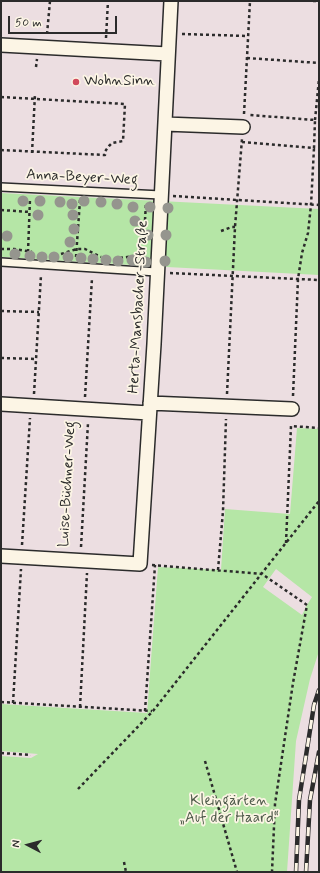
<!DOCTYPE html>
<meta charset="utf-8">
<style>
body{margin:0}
#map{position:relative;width:320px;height:873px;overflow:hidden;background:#ecdee1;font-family:Mynerve,sans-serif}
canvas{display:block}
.frame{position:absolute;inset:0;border:2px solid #2b2b2b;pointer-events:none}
.north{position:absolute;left:8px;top:825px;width:40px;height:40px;-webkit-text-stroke:3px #fcf5e5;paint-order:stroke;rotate:276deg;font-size:11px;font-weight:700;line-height:16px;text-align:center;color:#2b2b2b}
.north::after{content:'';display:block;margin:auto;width:14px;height:18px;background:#2b2b2b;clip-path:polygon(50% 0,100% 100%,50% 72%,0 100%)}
.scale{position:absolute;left:8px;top:16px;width:109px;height:18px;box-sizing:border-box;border:2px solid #2b2b2b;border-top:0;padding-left:5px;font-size:12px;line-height:14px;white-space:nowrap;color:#2b2b2b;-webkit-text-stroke:3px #fcf5e5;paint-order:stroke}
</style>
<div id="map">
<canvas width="320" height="873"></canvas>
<div class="frame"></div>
<div class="north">N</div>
<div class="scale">50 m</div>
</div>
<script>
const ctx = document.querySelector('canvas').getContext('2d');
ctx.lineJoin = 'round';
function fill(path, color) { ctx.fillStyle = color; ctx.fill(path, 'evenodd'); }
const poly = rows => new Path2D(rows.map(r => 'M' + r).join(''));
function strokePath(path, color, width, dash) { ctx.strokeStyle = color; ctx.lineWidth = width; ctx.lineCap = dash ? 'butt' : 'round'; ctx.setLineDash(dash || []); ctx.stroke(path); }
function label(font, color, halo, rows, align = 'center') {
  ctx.font = font + ' Mynerve,sans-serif'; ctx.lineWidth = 3.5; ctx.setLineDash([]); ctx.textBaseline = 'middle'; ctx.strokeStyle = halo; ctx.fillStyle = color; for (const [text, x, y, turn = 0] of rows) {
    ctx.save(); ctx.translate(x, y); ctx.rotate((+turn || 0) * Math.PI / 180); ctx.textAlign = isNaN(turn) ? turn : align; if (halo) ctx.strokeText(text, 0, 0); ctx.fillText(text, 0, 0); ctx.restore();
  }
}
fill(poly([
 [1,193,319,209,319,275,148,266,1,257],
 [297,428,319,429,319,651,310,679,296,741,287,872,1,872,1,756,31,758,38,754,1,751,1,704,147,713,158,567,221,570,225,509,290,514],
 [276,569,312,597,307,605,302,615,263,587]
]), '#b5e6a6');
const lane = poly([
 [1,187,161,195],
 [1,262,157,272]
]);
const street = poly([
 [1,45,168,54],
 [165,124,243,127],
 [150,403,292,409],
 [1,404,149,413],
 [1,556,140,564,154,344,171,1]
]);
strokePath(lane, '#2b2b2b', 10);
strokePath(street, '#2b2b2b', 16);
strokePath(poly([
 [313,1,319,1],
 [47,34,50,1],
 [182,34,248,36],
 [106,38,108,1],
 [247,58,319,63],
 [36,67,37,59],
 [1,97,125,104,123,141,112,143,109,146,106,150,105,155,1,150],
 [244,114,250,1],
 [315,120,319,79],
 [242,142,314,148,315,120,250,115],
 [32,153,35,94],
 [173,196,319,205],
 [1,210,30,212],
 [145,220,146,203],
 [221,231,232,227,235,227],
 [1,249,14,249,32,252],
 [28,252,30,199],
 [61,254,77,249,85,249,101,257],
 [76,257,80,200],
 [120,258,134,256,145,256],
 [170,273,319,280],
 [1,311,39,312],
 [1,358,36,359],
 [34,394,41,275],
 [227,394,235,227,242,139],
 [293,396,298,279,302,253,308,233,311,205,314,148],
 [85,397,92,278],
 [286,543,291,426,319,428],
 [22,545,30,418],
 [81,547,88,423],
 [152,565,262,574,307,605,293,683,275,804,272,872],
 [218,570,223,511,226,419],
 [1,702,152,711],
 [13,703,21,569],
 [80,707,87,573],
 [145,711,155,565],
 [1,753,31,755],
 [205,761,237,872],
 [78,789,153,711,319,501],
 [124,862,126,872]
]), '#2b2b2b', 2.5, [3, 3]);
strokePath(lane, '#fcf5e5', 7);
strokePath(street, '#fcf5e5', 13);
const rail = poly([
 [296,872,299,800,314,705,319,690],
 [306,872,310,800,319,752]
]);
strokePath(rail, '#2b2b2b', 4.5);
strokePath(rail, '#fcf5e5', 3, [9]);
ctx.fillStyle = '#95958e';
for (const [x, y] of [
 [23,201],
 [40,201],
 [84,201],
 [60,202],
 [101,202],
 [72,204],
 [117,204],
 [133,207],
 [150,207],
 [168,208],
 [38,215],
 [73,215],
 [135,221],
 [74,229],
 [148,235],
 [166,235],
 [7,236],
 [70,242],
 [15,254],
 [30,256],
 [42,257],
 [54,257],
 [68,257],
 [81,258],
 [93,259],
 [106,260],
 [132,260],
 [118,261],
 [165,261],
 [146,262]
]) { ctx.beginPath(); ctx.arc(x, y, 5.5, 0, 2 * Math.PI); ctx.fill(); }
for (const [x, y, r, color] of [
 [76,82,4,"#d1495b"]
]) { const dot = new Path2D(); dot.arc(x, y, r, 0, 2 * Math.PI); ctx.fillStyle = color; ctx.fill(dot); strokePath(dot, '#fcf5e5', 1.5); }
label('15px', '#2b2b2b', '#fcf5e5', [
 ["WohnSinn",84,82]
], 'left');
label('15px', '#2b2b2b', '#fcf5e5', [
 ["Anna-Beyer-Weg",82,178,3],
 ["Herta-Mansbacher-Straße",139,307,-87],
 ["Luise-Büchner-Weg",68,484,-87]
]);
label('15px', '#4e5a4a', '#fcf5e5', [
 ["Kleingärten",229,802],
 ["„Auf der Haard“",229,819]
]);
</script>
